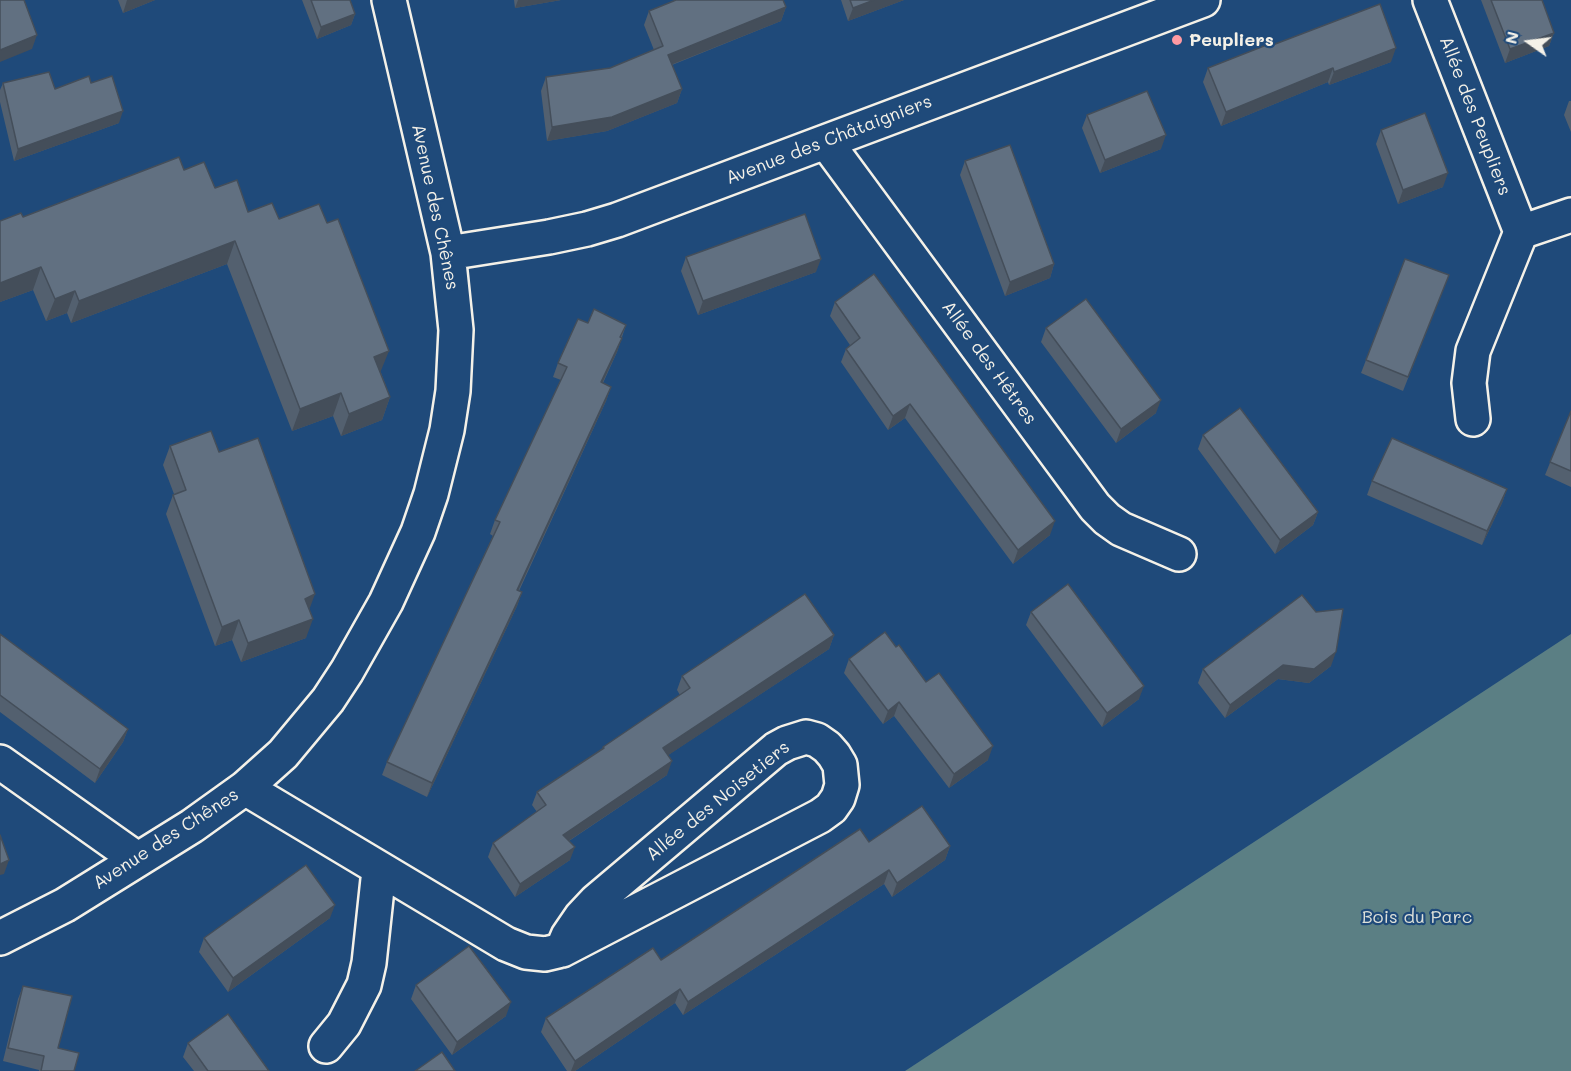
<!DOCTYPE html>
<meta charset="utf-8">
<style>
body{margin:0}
#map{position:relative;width:1571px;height:1071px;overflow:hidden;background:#1f4a7a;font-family:Mali,sans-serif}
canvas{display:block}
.north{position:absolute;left:1499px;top:12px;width:60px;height:60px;-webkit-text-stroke:4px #1f4a7a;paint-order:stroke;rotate:284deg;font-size:16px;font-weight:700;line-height:24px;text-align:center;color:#f4f1e8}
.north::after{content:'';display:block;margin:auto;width:21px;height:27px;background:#f4f1e8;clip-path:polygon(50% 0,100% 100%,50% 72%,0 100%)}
</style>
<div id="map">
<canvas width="1571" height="1071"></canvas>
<div class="north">N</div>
</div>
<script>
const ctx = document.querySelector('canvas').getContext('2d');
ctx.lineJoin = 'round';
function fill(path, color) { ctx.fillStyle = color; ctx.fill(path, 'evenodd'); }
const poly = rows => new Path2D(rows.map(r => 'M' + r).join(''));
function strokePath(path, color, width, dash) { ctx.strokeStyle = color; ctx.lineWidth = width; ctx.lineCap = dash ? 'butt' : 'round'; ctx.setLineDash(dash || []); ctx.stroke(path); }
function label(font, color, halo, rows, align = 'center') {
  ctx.font = font + ' Mali,sans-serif'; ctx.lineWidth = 4.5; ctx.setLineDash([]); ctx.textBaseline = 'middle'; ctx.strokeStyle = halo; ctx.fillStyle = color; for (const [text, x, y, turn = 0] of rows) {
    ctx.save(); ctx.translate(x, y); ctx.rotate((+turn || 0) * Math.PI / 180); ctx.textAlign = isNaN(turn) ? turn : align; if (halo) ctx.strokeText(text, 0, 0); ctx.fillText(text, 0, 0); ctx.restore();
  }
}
fill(poly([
 [1571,634,1571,1071,905,1071]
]), '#5b7f84');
const minor = poly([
 [1430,0,1521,232,1473,351,1469,383,1473,419],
 [826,142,1095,507,1107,519,1121,529,1179,554],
 [1521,232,1571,215],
 [448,253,549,237,587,229,617,220,1203,0],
 [0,762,137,859],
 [245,788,506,944,526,952,545,954,562,950,820,816,831,808,838,798,842,785,840,765,834,755,827,747,817,740,806,737,787,743,776,749,596,901,581,917,568,936,562,950],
 [0,938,65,905,192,826,245,788,283,754,328,700,347,671,386,602,418,532,431,494,447,430,453,391,456,330,448,253,389,0],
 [326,1046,344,1024,364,985,369,963,379,870]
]);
strokePath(minor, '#f4f1e8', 38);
strokePath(minor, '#1f4a7a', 33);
fill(poly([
 [118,0,155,0,123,13],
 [302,0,350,0,355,14,351,25,317,39],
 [514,0,561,0,515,8],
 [841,0,904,0,848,21],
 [1481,0,1542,0,1554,33,1549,46,1505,63],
 [786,7,781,21,672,65,682,89,677,103,607,131,547,141,541,91,546,77,610,68,654,50,644,25,649,11],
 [1270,46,1391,62,1329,85,1328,82,1221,126,1203,82,1208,68],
 [3,83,55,89,91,83,119,123,14,161,0,102,0,90],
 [1569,101,1571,101,1571,132,1564,115],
 [1087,115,1161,149,1100,173,1082,128],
 [1381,130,1443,187,1398,204,1376,144],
 [965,161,1054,264,1050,278,1005,296,960,175],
 [184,170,215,188,248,212,279,219,381,373,390,397,382,420,341,436,333,416,292,431,227,264,71,323,67,313,46,321,33,290,0,302,0,221,23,217],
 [686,257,816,272,698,315,681,271],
 [1449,275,1403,391,1361,373,1366,360],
 [835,302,1050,535,1013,564,905,418,888,430,841,362,846,349,850,345,830,316],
 [588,323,626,325,617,352,603,383,611,387,606,401,519,591,522,592,517,606,427,797,382,775,387,762,493,536,490,534,495,520,561,380,553,377,558,363],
 [1046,328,1156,413,1116,443,1041,342],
 [1571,411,1571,487,1545,475],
 [1203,435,1318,512,1313,525,1275,554,1198,449],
 [170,446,219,452,309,610,306,638,241,662,232,640,215,646,166,514,173,495,174,494,163,465],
 [1372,481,1507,489,1502,503,1482,545,1367,495],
 [1031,612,1139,699,1102,727,1026,625],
 [0,634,128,729,123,742,95,783,0,712],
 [834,635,829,649,668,755,667,775,569,841,570,860,515,897,488,857,493,843,537,812,532,805,537,792,602,750,603,747,680,695,677,690,682,676],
 [896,647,926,682,988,760,949,788,894,716,883,724,844,673,849,659],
 [1331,666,1309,683,1278,679,1225,718,1198,683,1203,669],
 [869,842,950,846,945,860,892,897,884,884,683,1015,675,1003,575,1071,567,1071,541,1032,546,1018,661,960],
 [330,918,228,992,199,952,204,938],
 [416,985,506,1016,452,1055,411,999],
 [23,986,58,1048,74,1071,39,1071,39,1070,3,1061,18,999],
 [188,1043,269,1071,194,1071,183,1057]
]), '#53606f');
fill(poly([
 [127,0,155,0,123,13],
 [518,0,561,0,515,8],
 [874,0,904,0,848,21,853,8],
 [786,7,781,21,663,68,668,55],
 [355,14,351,25,317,39,321,27],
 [1554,33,1549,46,1505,63,1510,49],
 [37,35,32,49,0,62,0,50],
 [1396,48,1391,62,1329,85,1334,72],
 [1333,68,1328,82,1221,126,1226,112],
 [682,89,677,103,607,131,547,141,552,127],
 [123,111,119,123,14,161,18,149],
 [1166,135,1161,149,1100,173,1105,160],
 [1448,173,1443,187,1398,204,1403,190],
 [235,241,227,264,71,323,79,301],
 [821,259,816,272,698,315,703,301],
 [1054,264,1050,278,1005,296,1010,282],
 [41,267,33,290,0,302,0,283],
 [75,291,67,313,46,321,55,299],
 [622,338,617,352,596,396,601,382],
 [389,351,380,373,374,357],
 [611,387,606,401,512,604,517,590],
 [341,393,333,416,292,431,300,409],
 [390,397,382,420,341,436,349,414],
 [1161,400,1156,413,1116,443,1121,429],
 [910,404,905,418,888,430,893,416],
 [1507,489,1502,503,1482,545,1487,531],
 [1318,512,1313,525,1275,554,1280,540],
 [1055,521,1050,535,1013,564,1018,550],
 [522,592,517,606,427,797,432,783],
 [315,594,308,613,305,599],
 [313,619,306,638,241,662,248,643],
 [239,620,232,640,215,646,222,627],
 [834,635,829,649,658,762,663,748],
 [1336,652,1331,666,1309,683,1278,679,1225,718,1230,705,1283,665],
 [1144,686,1139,699,1102,727,1107,713],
 [899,702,894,716,883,724,888,711],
 [128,729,123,742,95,783,100,769],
 [993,746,988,760,949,788,954,774],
 [672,761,667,775,558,848,563,835],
 [950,846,945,860,892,897,897,883],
 [575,847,570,860,515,897,520,884],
 [9,860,4,874,0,875,0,864],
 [889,870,884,884,683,1015,688,1002],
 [335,905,330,918,228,992,233,978],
 [680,989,675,1003,575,1071,571,1071,575,1061],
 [511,1002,506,1016,452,1055,457,1042]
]), '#444e5a');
const building = poly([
 [0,0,24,0,37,35,0,50,0,0],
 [311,0,350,0,355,14,321,27,311,0],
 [676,0,783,0,786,7,668,55,682,89,612,117,552,127,546,77,610,68,663,46,649,11,676,0],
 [850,0,874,0,853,8,850,0],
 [1491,0,1542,0,1554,33,1510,49,1491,0],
 [1380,4,1396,48,1334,72,1333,68,1226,112,1208,68,1269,44,1270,46,1380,4],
 [49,72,55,89,89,76,91,83,112,76,123,111,18,149,3,83,49,72],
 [1147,91,1166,135,1105,160,1087,115,1147,91],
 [1425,113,1448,173,1403,190,1381,130,1425,113],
 [1010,145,1054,264,1010,282,965,161,1010,145],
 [179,157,184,170,204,162,215,188,237,180,248,212,272,203,279,219,319,204,327,223,338,219,389,351,374,357,390,397,349,414,341,393,300,409,235,241,79,301,75,291,55,299,41,267,0,283,0,221,21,213,23,217,179,157],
 [805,214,821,259,703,301,686,257,805,214],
 [1405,259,1449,275,1408,377,1366,360,1405,259],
 [874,274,1055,521,1018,550,910,404,893,416,846,349,860,338,835,302,874,274],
 [1086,299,1161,400,1121,429,1046,328,1086,299],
 [594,309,626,325,620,337,622,338,601,382,611,387,517,590,522,592,432,783,387,762,500,522,495,520,567,367,558,363,578,319,588,323,594,309],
 [1240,408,1318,512,1280,540,1203,435,1240,408],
 [1571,411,1571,471,1550,462,1571,411],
 [211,431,219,452,258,438,315,594,305,599,313,619,248,643,239,620,222,627,173,495,186,490,170,446,211,431],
 [1392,438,1507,489,1487,531,1372,481,1392,438],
 [1068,584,1144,686,1107,713,1031,612,1068,584],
 [805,594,834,635,663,748,672,761,563,835,575,847,520,884,493,843,546,805,537,792,604,748,603,747,690,688,682,676,805,594],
 [1302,595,1316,612,1343,609,1336,652,1314,669,1283,665,1230,705,1203,669,1302,595],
 [885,632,896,647,899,645,926,682,939,673,993,746,954,774,899,702,888,711,849,659,885,632],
 [0,634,128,729,100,769,0,695,0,634],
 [922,806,950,846,897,883,889,870,688,1002,680,989,575,1061,546,1018,653,948,661,960,860,829,869,842,922,806],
 [0,835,9,860,0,864,0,835],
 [306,865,335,905,233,978,204,938,306,865],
 [469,946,511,1002,457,1042,416,985,469,946],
 [23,986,72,996,58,1048,79,1053,74,1071,41,1071,44,1056,8,1048,23,986],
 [228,1014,269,1071,208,1071,188,1043,228,1014],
 [442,1052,455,1071,415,1071,442,1052]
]);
fill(building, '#617081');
strokePath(building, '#444e5a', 1.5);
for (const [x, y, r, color] of [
 [1177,40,6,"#ff9aa2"]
]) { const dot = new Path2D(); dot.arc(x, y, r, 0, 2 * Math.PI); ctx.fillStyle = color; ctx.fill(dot); strokePath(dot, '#1f4a7a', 2); }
label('bold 18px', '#f4f1e8', '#1f4a7a', [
 ["Peupliers",1189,40]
], 'left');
label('18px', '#f4f1e8', '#1f4a7a', [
 ["Allée des Peupliers",1475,116,69],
 ["Avenue des Châtaigniers",829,140,-21],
 ["Avenue des Chênes",435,207,78],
 ["Allée des Hêtres",989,363,54],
 ["Allée des Noisetiers",718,801,-39],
 ["Avenue des Chênes",166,839,-33]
]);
label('18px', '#dde0d9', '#1f4a7a', [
 ["Bois du Parc",1417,917]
]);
</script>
